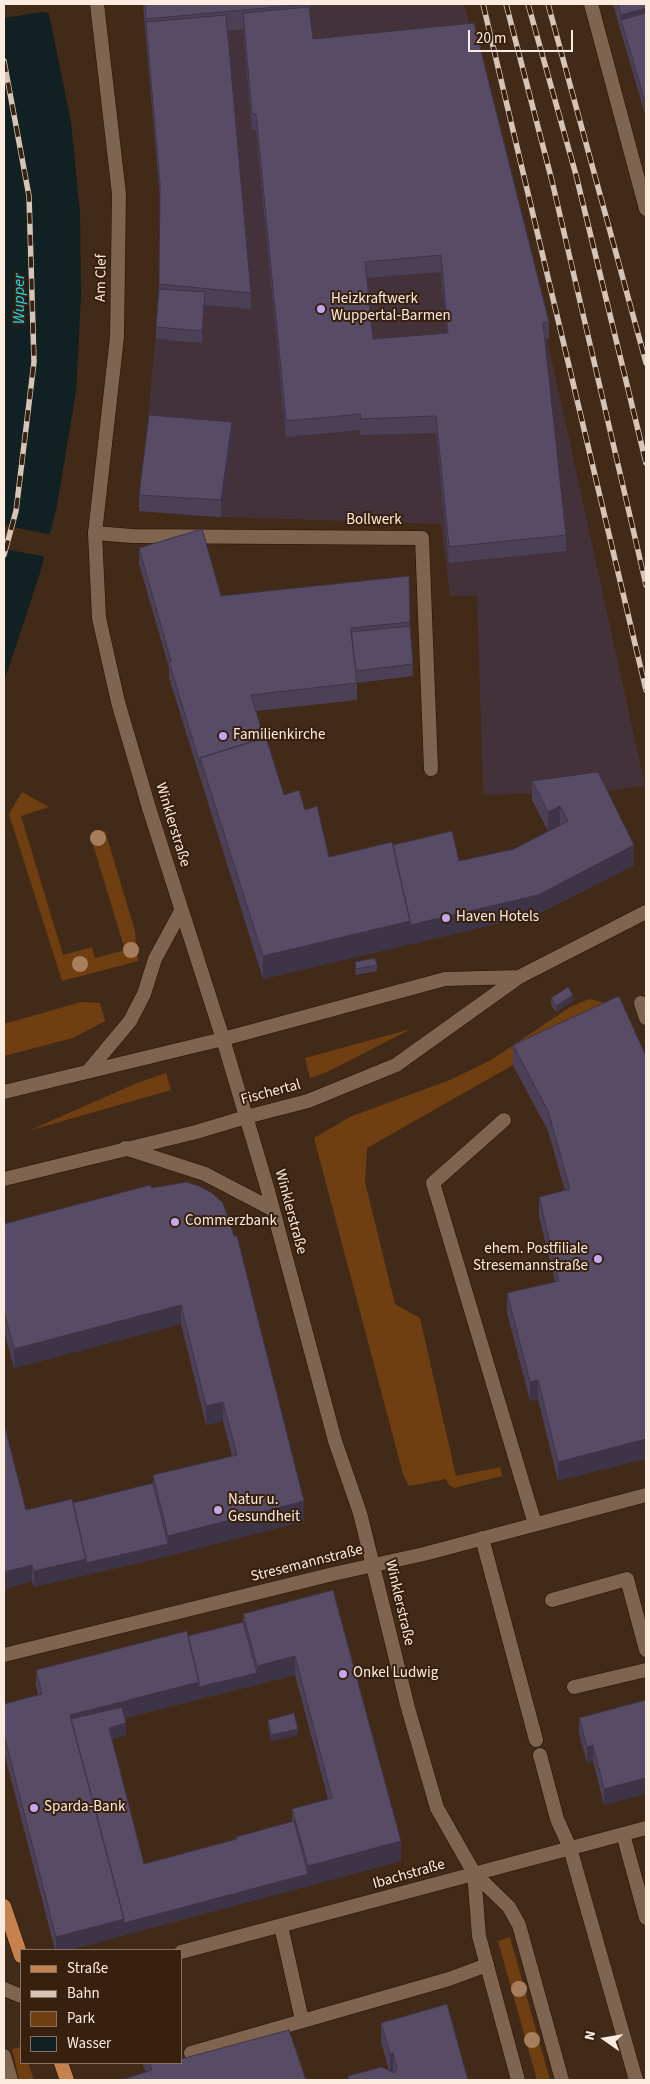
<!DOCTYPE html>
<meta charset="utf-8">
<style>
body{margin:0}
#map{position:relative;width:650px;height:2084px;overflow:hidden;background:#412a17;font-family:"Source Sans 3",sans-serif}
canvas{display:block}
.frame{position:absolute;inset:0;border:5px solid #fcece0;pointer-events:none}
.legend{position:absolute;left:20px;top:1949px;width:162px;height:115px;box-sizing:border-box;background:#37200d;border:1px solid #867261;margin:0;padding:6px 9px;list-style:none;font-size:15px;color:#fcece0}
.legend li{display:flex;align-items:center;gap:10px;height:25px}
.legend b{width:25px;border:1px solid #867261}
.north{position:absolute;left:580px;top:2014px;width:50px;height:50px;-webkit-text-stroke:4px #37200d;paint-order:stroke;rotate:283deg;font-size:14px;font-weight:700;line-height:20px;text-align:center;color:#fcece0}
.north::after{content:'';display:block;margin:auto;width:18px;height:22px;background:#fcece0;clip-path:polygon(50% 0,100% 100%,50% 72%,0 100%)}
.scale{position:absolute;left:468px;top:30px;width:105px;height:22px;box-sizing:border-box;border:2px solid #fcece0;border-top:0;padding-left:6px;font-size:15px;line-height:18px;white-space:nowrap;color:#fcece0;-webkit-text-stroke:4px #37200d;paint-order:stroke}
</style>
<div id="map">
<canvas width="650" height="2084"></canvas>
<div class="frame"></div>
<ul class="legend">
<li><b style="height:6px;background:#c5824e"></b>Straße</li>
<li><b style="height:6px;background:#d6c4b7"></b>Bahn</li>
<li><b style="height:14px;background:#6f3f12"></b>Park</li>
<li><b style="height:14px;background:#102023"></b>Wasser</li>
</ul>
<div class="north">N</div>
<div class="scale">20 m</div>
</div>
<script>
const ctx = document.querySelector('canvas').getContext('2d');
ctx.lineJoin = 'round';
function fill(path, color) { ctx.fillStyle = color; ctx.fill(path, 'evenodd'); }
const poly = rows => new Path2D(rows.map(r => 'M' + r).join(''));
function strokePath(path, color, width, dash) { ctx.strokeStyle = color; ctx.lineWidth = width; ctx.lineCap = dash ? 'butt' : 'round'; ctx.setLineDash(dash || []); ctx.stroke(path); }
function label(font, color, halo, rows, align = 'center') {
  ctx.font = font + ' "Source Sans 3",sans-serif'; ctx.lineWidth = 4; ctx.setLineDash([]); ctx.textBaseline = 'middle'; ctx.strokeStyle = halo; ctx.fillStyle = color; for (const [text, x, y, turn = 0] of rows) {
    ctx.save(); ctx.translate(x, y); ctx.rotate((+turn || 0) * Math.PI / 180); ctx.textAlign = isNaN(turn) ? turn : align; if (halo) ctx.strokeText(text, 0, 0); ctx.fillText(text, 0, 0); ctx.restore();
  }
}
fill(poly([
 [143,4,464,4,514,187,645,786,598,792,483,795,477,596,450,596,441,524,193,516,139,511,159,301,160,200]
]), '#44323b');
fill(poly([
 [22,792,49,807,21,816,63,955,92,947,95,958,125,950,91,838,95,830,105,831,135,931,138,961,62,981,9,814],
 [589,999,613,1005,621,1010,513,1065,367,1148,365,1182,395,1304,420,1318,456,1476,500,1467,502,1476,454,1488,449,1485,446,1479,409,1486,403,1474,314,1138,352,1116,450,1080,491,1060,570,1007],
 [81,1002,100,1003,105,1021,73,1038,4,1056,4,1024],
 [411,1029,327,1072,310,1078,305,1058],
 [166,1073,171,1090,28,1131,137,1083],
 [510,1937,550,2080,537,2080,498,1941],
 [21,2047,21,2063,28,2063,34,2080,19,2080,12,2049]
]), '#6f3f12');
fill(poly([
 [4,4,46,4,49,14,71,122,80,213,81,297,76,392,57,506,40,573,4,682]
]), '#102023');
fill(poly([
 [4,4,48,4,52,14,43,12,4,18],
 [4,525,52,535,47,557,4,549]
]), '#412a17');
const service = poly([
 [641,1003,646,1018],
 [504,1120,433,1183,535,1524],
 [482,1538,536,1740],
 [552,1600,627,1579,646,1650],
 [574,1687,646,1670],
 [540,1755,557,1819,570,1848,636,2080],
 [623,1834,646,1918],
 [281,1926,302,2020],
 [4,1989,21,1996],
 [191,2053,449,1979,487,1965],
 [4,2056,11,2080]
]);
const minor = poly([
 [591,4,646,209],
 [95,533,132,536,422,538,431,769],
 [4,1655,333,1574,424,1554,646,1495],
 [181,1952,646,1828]
]);
const tertiary = poly([
 [223,1039,445,979,519,977],
 [246,1117,308,1101,396,1065,519,977,646,912]
]);
const secondary = poly([
 [97,4,119,194,117,337,95,533,99,618,118,702,149,808,223,1039,267,1187,335,1441,360,1513,408,1708,437,1808,474,1873,509,1907,519,1925,562,2080],
 [90,1069,130,1021,144,994,155,959,181,911],
 [4,1092,223,1039],
 [125,1148,205,1174,272,1209],
 [4,1179,196,1132,246,1117],
 [474,1873,479,1936,518,2080]
]);
const primary = poly([
 [4,1906,21,1956],
 [61,2063,67,2080]
]);
strokePath(service, '#271202', 15);
strokePath(minor, '#271202', 15);
strokePath(tertiary, '#271202', 15);
strokePath(secondary, '#271202', 15);
strokePath(primary, '#271202', 15);
strokePath(service, '#7f6450', 14);
strokePath(minor, '#7f6450', 14);
strokePath(tertiary, '#7f6450', 14);
strokePath(secondary, '#7f6450', 14);
strokePath(primary, '#c5824e', 14);
const rail = poly([
 [483,4,646,690],
 [506,4,552,181,646,585],
 [528,4,576,175,646,463],
 [548,4,646,363],
 [4,61,29,196,34,362,16,511,4,555]
]);
strokePath(rail, '#d6c4b7', 5.5);
strokePath(rail, '#37200d', 4, [11]);
ctx.fillStyle = '#a67d5d';
for (const [x, y] of [
 [98,838],
 [131,950],
 [80,964],
 [519,1989],
 [532,2040]
]) { ctx.beginPath(); ctx.arc(x, y, 8, 0, 2 * Math.PI); ctx.fill(); }
fill(poly([
 [143,4,309,4,313,39,549,322,549,338,545,339,566,535,566,551,449,563,436,433,360,435,360,430,286,437,256,130,252,130,243,29,228,31,251,293,251,309,205,305,202,343,156,339,156,327,159,289,160,198],
 [441,272,447,333,373,339,367,278],
 [613,4,646,4,646,117,621,32],
 [232,438,221,517,139,511,139,495],
 [139,548,221,596,409,576,410,626,413,676,357,683,357,700,256,711,264,738,284,795,305,810,329,857,393,845,459,861,514,849,553,829,548,831,532,800,532,781,634,865,538,914,263,979,169,678,169,668,139,564],
 [355,962,377,965,377,971,356,975,355,968],
 [619,996,558,1481,538,1399,530,1401,507,1313,507,1293,555,1282,539,1217,539,1197,565,1191,548,1131,513,1065,513,1045],
 [551,998,573,1001,556,1012,551,1005],
 [150,1185,304,1521,168,1556,34,1587,32,1581,4,1589,4,1423,26,1510,73,1503,153,1483,153,1475,232,1456,223,1421,206,1425,181,1324,14,1368,4,1331,4,1224],
 [333,1590,401,1861,69,1950,55,1950,4,1752,4,1704,38,1695,36,1686,36,1670,188,1636,243,1622,243,1614],
 [295,1675,328,1799,292,1809,292,1822,236,1837,236,1839,144,1864,111,1739,126,1735,125,1718],
 [646,1700,604,1805,593,1761,587,1763,579,1734,579,1718],
 [268,1720,298,1735,271,1741,268,1726],
 [381,2023,468,2080,348,2080,348,2076,389,2071,381,2042],
 [142,2063,181,2063,146,2072]
]), '#4c4057');
fill(poly([
 [646,8,646,25,621,20,621,15],
 [205,292,205,304,202,343,202,331],
 [232,422,232,438,221,517,221,500],
 [560,806,560,826,548,831,548,812],
 [634,845,634,865,538,914,263,979,263,956,410,921],
 [573,995,573,1001,556,1012,556,1006],
 [181,1305,181,1324,14,1368,14,1349],
 [538,1380,538,1399,530,1401,530,1382],
 [223,1402,223,1421,206,1425,206,1406],
 [646,1439,646,1459,558,1481,558,1462],
 [304,1501,304,1521,168,1556,34,1587,34,1571,86,1559,168,1544,168,1536],
 [32,1565,32,1581,4,1589,4,1572],
 [295,1656,295,1675,73,1731,70,1715,199,1682,257,1673,257,1666],
 [126,1723,126,1735,109,1740,109,1728],
 [298,1729,298,1735,271,1741,271,1735],
 [593,1745,593,1761,587,1763,587,1747],
 [646,1778,646,1794,604,1805,604,1789],
 [401,1841,401,1861,69,1950,56,1950,56,1937,124,1919,308,1874,308,1866],
 [393,2053,393,2073,390,2074,390,2054]
]), '#3e3447');
const building = poly([
 [145,4,309,4,146,19,145,4],
 [618,4,646,4,646,8,621,15,618,4],
 [309,7,313,39,474,23,549,322,543,323,566,535,449,547,436,416,360,419,361,414,286,421,256,114,252,114,243,13,309,7],
 [441,255,448,333,373,339,365,262,441,255],
 [646,13,646,105,621,20,646,13],
 [226,15,251,293,159,284,160,183,146,22,226,15],
 [159,289,205,292,202,331,156,327,159,289],
 [149,415,232,422,221,500,139,495,149,415],
 [202,529,221,596,409,576,410,622,351,628,357,683,251,695,264,738,200,758,200,764,169,662,171,661,139,548,202,529],
 [410,626,413,664,356,671,351,632,410,626],
 [266,737,284,795,299,790,305,810,317,806,329,857,392,842,410,921,263,956,200,758,266,737],
 [598,772,634,845,538,895,410,925,410,921,393,845,452,831,459,861,514,849,568,821,560,806,548,812,532,781,598,772],
 [375,958,377,965,356,969,355,962,375,958],
 [568,987,573,995,556,1006,551,998,568,987],
 [619,996,645,1054,646,1059,646,1439,558,1462,538,1380,530,1382,507,1293,559,1281,539,1197,570,1189,548,1111,513,1045,619,996],
 [186,1182,199,1186,212,1193,223,1203,234,1236,237,1236,304,1501,168,1536,153,1475,237,1455,223,1402,206,1406,181,1305,14,1349,4,1312,4,1224,150,1185,152,1188,186,1182],
 [4,1423,26,1510,72,1499,86,1559,34,1571,32,1565,4,1572,4,1423],
 [153,1483,168,1544,86,1563,86,1559,73,1503,153,1483],
 [333,1590,401,1841,308,1866,292,1809,332,1798,295,1656,257,1666,243,1614,333,1590],
 [243,1622,257,1673,199,1687,199,1682,188,1636,243,1622],
 [187,1631,199,1682,70,1715,124,1919,56,1937,4,1735,4,1704,42,1694,36,1670,187,1631],
 [646,1700,646,1778,604,1789,593,1745,587,1747,579,1718,646,1700],
 [122,1707,126,1723,109,1728,144,1864,237,1839,236,1837,294,1821,308,1874,124,1923,124,1919,71,1719,122,1707],
 [294,1713,298,1729,271,1735,268,1720,294,1713],
 [447,2004,468,2080,349,2080,348,2076,382,2067,394,2073,397,2068,393,2053,390,2054,381,2023,447,2004],
 [289,2030,306,2080,121,2080,152,2070,149,2063,181,2063,181,2059,289,2030]
]);
fill(building, '#584b65');
strokePath(building, '#3e3447', 1);
for (const [x, y, r, color] of [
 [321,309,5,"#c3a7f2"],
 [223,736,5,"#c3a7f2"],
 [446,918,5,"#c3a7f2"],
 [175,1222,5,"#c3a7f2"],
 [598,1259,5,"#c3a7f2"],
 [218,1510,5,"#c3a7f2"],
 [343,1674,5,"#c3a7f2"],
 [34,1808,5,"#c3a7f2"]
]) { const dot = new Path2D(); dot.arc(x, y, r, 0, 2 * Math.PI); ctx.fillStyle = color; ctx.fill(dot); strokePath(dot, '#37200d', 2); }
label('15px', '#fcece0', '#37200d', [
 ["Am Clef",102,278,-89],
 ["Bollwerk",374,521],
 ["Winklerstraße",172,825,73],
 ["Fischertal",271,1093,-15],
 ["Winklerstraße",290,1212,75],
 ["Stresemannstraße",307,1564,-14],
 ["Winklerstraße",399,1603,77],
 ["Ibachstraße",409,1875,-16]
]);
label('15px', '#fcece0', '#37200d', [
 ["Heizkraftwerk",331,300],
 ["Wuppertal-Barmen",331,317],
 ["Familienkirche",233,736],
 ["Haven Hotels",456,918],
 ["Commerzbank",185,1222],
 ["ehem. Postfiliale",588,1250,"right"],
 ["Stresemannstraße",588,1267,"right"],
 ["Natur u.",228,1501],
 ["Gesundheit",228,1518],
 ["Onkel Ludwig",353,1674],
 ["Sparda-Bank",44,1808]
], 'left');
label('italic 16px', '#18def8', '#37200d', [
 ["Wupper",20,299,-90]
]);
</script>
